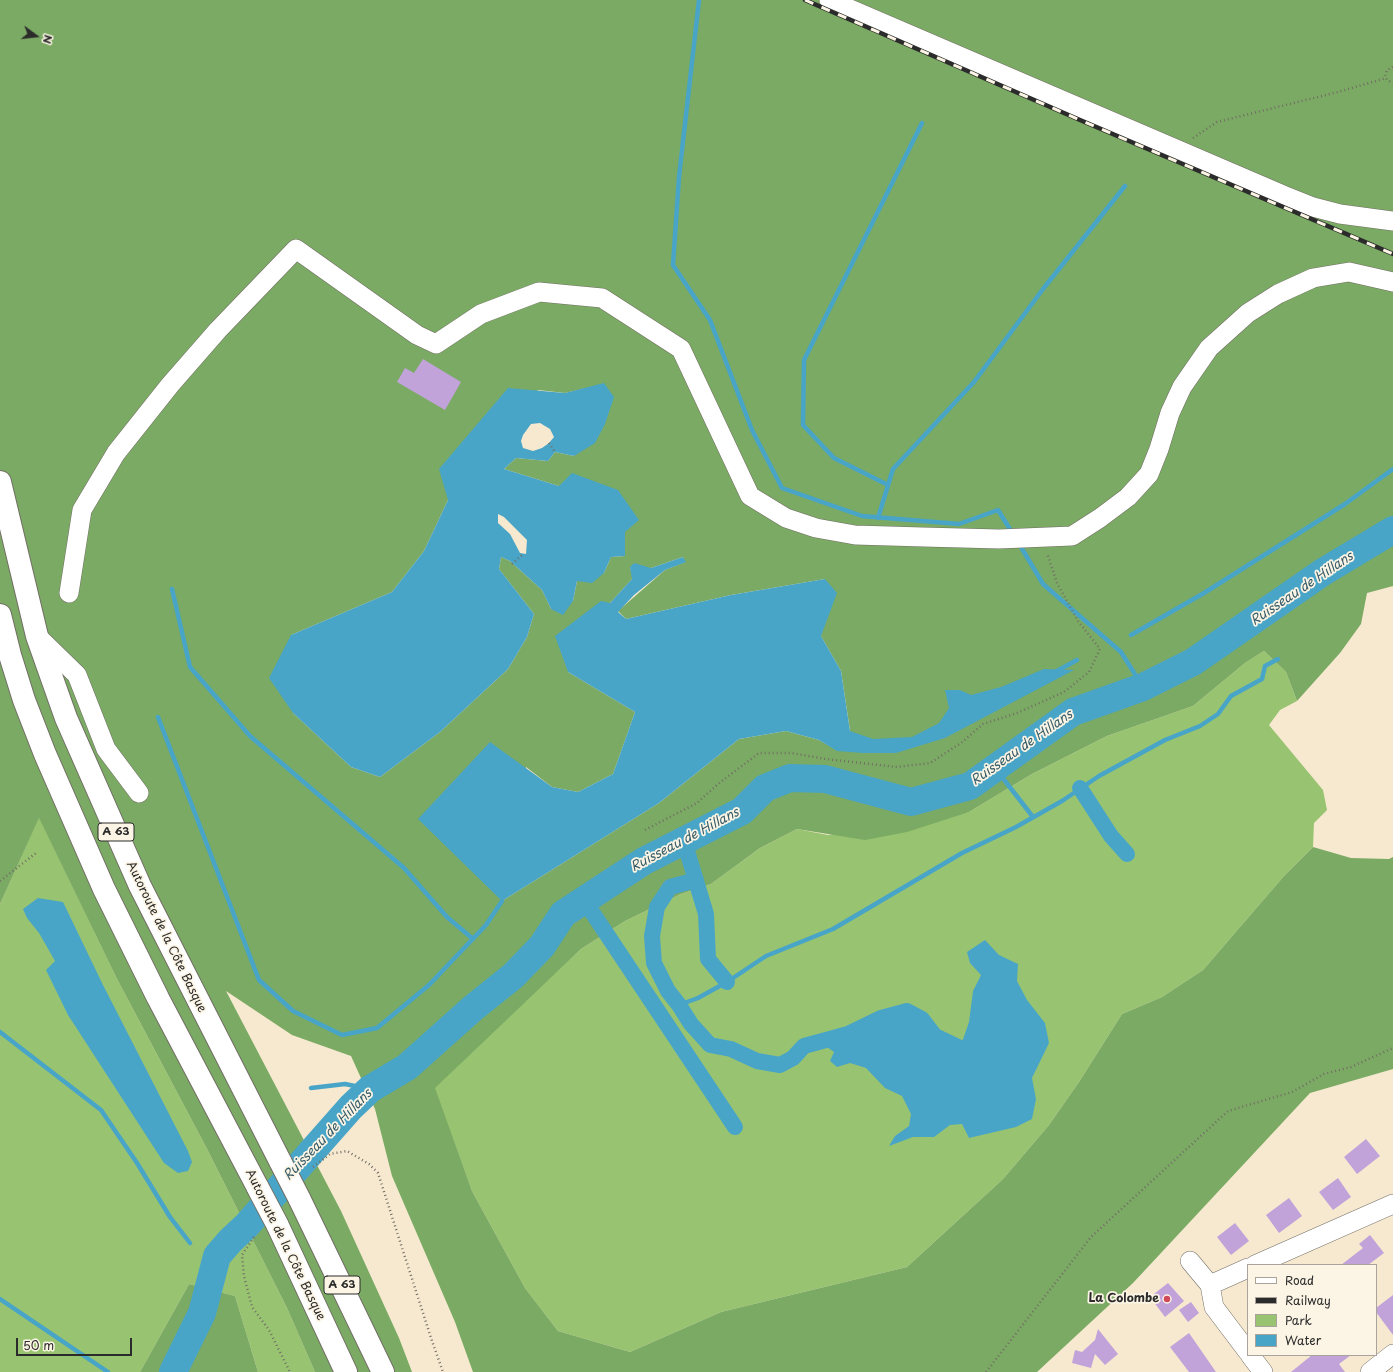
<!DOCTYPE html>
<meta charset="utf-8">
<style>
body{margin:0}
#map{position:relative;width:1393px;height:1372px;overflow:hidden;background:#f6e9d0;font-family:"Playpen Sans",sans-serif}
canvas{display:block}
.legend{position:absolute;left:1247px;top:1264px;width:130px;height:92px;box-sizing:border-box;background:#fcf5e5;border:1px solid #a8a49b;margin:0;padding:5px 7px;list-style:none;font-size:12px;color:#2b2b2b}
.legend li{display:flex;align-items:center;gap:8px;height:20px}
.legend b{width:20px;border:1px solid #a8a49b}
.north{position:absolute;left:16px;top:16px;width:40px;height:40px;-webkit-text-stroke:3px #fcf5e5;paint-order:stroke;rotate:105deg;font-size:11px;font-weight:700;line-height:16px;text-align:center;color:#2b2b2b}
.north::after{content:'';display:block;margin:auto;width:14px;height:18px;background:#2b2b2b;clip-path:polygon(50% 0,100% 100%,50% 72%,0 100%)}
.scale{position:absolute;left:16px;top:1338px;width:116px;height:18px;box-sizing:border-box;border:2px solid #2b2b2b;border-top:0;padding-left:5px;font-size:12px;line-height:14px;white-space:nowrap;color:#2b2b2b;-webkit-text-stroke:3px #fcf5e5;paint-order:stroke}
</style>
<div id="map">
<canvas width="1393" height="1372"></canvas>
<ul class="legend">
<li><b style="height:5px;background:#fff"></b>Road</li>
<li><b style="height:5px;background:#2b2b2b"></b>Railway</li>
<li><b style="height:11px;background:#98c471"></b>Park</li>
<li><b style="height:11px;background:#49a5c7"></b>Water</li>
</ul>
<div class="north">N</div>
<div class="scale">50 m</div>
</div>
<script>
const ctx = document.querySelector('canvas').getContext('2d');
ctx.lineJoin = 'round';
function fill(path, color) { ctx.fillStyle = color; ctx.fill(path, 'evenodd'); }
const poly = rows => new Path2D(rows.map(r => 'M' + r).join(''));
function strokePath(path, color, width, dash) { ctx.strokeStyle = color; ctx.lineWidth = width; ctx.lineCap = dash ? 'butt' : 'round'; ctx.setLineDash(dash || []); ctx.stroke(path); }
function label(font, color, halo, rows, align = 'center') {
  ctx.font = font + ' "Playpen Sans",sans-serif'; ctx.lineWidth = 3.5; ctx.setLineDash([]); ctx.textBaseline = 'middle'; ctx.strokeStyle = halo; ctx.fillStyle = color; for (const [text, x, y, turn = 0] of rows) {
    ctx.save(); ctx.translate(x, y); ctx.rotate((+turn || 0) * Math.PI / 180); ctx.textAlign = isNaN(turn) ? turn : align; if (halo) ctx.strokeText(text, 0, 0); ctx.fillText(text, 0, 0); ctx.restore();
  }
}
fill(poly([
 [1264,651,1286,672,1297,701,1280,710,1269,725,1323,790,1327,810,1314,823,1313,847,1284,876,1203,970,1162,997,1122,1014,1079,1082,1049,1125,1003,1179,907,1267,721,1312,630,1352,558,1331,525,1288,472,1191,434,1088,472,1051,581,949,625,921,681,894,711,884,760,848,797,829,828,835,969,812,1032,774,1107,736,1193,706,1245,663],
 [39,817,116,977,206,1147,287,1308,315,1372,258,1372,235,1296,189,1284,140,1372,0,1372,0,904]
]), '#98c471');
fill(poly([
 [0,0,1393,0,1393,586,1367,593,1361,624,1340,653,1297,701,1286,672,1264,651,1245,663,1193,706,1107,736,1032,774,969,812,907,832,865,840,797,829,760,848,711,884,681,894,625,921,581,949,435,1088,472,1191,525,1288,558,1331,630,1352,721,1312,907,1267,1003,1179,1049,1125,1079,1082,1122,1014,1162,997,1203,970,1284,876,1313,847,1351,858,1389,859,1393,857,1393,1069,1310,1093,1133,1283,1037,1372,473,1372,455,1322,392,1176,375,1109,351,1056,292,1035,226,991,341,1211,399,1338,412,1372,315,1372,287,1308,206,1147,116,977,39,818,0,904],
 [604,384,574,456,555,452,548,461,516,458,504,469,559,486,625,532,625,556,611,557,604,573,577,581,573,601,551,609,542,590,510,561,501,557,499,569,534,614,527,637,508,669,440,732,380,777,351,767,293,713,291,635,392,592,424,551,448,500,538,390,565,393],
 [683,557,685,562,665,570,618,611,626,619,731,595,825,579,821,636,841,671,851,737,837,750,819,740,786,731,739,739,659,803,502,901,526,767,552,787,578,792,613,774,635,712,568,672,610,603,633,578,630,567,651,568],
 [189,1284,235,1296,258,1372,140,1372]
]), '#7aaa63');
fill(poly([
 [604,383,614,397,605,424,595,443,574,456,555,452,548,461,516,458,504,469,559,486,572,473,618,490,639,520,625,532,625,556,611,557,604,573,592,583,577,581,573,601,563,615,551,609,542,590,510,561,501,557,499,569,534,614,527,637,508,669,440,732,380,777,351,767,293,713,269,678,291,635,392,592,424,551,448,500,439,469,508,388,565,393],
 [540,423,550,429,554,437,549,443,542,448,533,451,523,448,521,441,523,435,531,424],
 [498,514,504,517,527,540,526,554,520,553,510,534,498,523],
 [683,557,686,562,665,570,634,595,618,612,626,619,731,595,825,579,837,593,821,636,841,671,850,731,873,739,912,737,939,723,949,708,945,690,960,690,971,695,1001,687,1044,669,1074,670,945,738,896,753,863,753,837,751,819,740,786,731,739,739,659,803,502,901,418,819,490,742,552,787,578,792,613,774,635,712,568,672,555,636,601,601,610,603,632,579,630,567,634,563,651,568],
 [38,898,63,902,103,985,188,1151,192,1162,188,1171,178,1173,164,1163,68,1015,46,970,55,961,39,933,27,918,23,909],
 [985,940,999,955,1018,964,1017,981,1027,1000,1045,1023,1049,1043,1032,1078,1036,1099,1032,1119,1016,1127,969,1138,962,1124,950,1125,934,1137,913,1137,889,1146,895,1136,909,1126,911,1114,902,1096,885,1088,866,1068,850,1063,837,1067,830,1061,834,1052,821,1043,848,1033,881,1018,907,1011,922,1019,935,1036,960,1048,969,1022,973,991,981,975,970,963,967,952]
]), '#49a5c7');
strokePath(poly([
 [699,0,679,177,673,265,710,320,752,430,782,488,862,516,959,524,998,510,1013,534],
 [888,485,834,458,803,425,804,360,922,123],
 [878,518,893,469,974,382,1043,289,1125,186],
 [1018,542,1043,584,1121,652,1143,687],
 [172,589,190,667,250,736,404,868,447,917,473,939],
 [1131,635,1204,593,1345,504,1393,469],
 [1055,672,1077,660],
 [158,717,259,980,293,1011,342,1035,377,1028,429,985,486,925,502,901],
 [995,768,1033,817],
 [679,1005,698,998,727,982,766,956,833,929,962,853,1016,827,1062,801,1099,776,1165,740,1200,726,1218,714,1231,696,1262,679,1265,666,1278,659],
 [0,1032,101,1110,137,1163,170,1217,190,1243],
 [311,1088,345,1084,370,1089],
 [0,1299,108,1372]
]), '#49a5c7', 4.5);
strokePath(poly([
 [1080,788,1111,836,1127,854],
 [684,841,706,914,708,959,727,982],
 [696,880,670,887,657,907,652,936,654,963,668,991,679,1005,691,1024,710,1045,731,1049,757,1061,780,1065,793,1058,804,1046,848,1034,881,1018,907,1011,922,1019,935,1036,960,1048],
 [584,900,735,1127]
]), '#49a5c7', 16);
strokePath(poly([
 [173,1372,202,1313,217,1256,230,1241,247,1225,351,1107,370,1089,407,1067,473,1008,513,976,542,946,563,914,644,861,742,811,765,788,790,778,825,779,911,802,970,786,1073,712,1143,687,1193,662,1323,572,1393,530]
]), '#49a5c7', 28);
fill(poly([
 [423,359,461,382,445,410,397,382,405,368,414,373],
 [1366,1139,1380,1156,1357,1174,1344,1157],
 [1338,1178,1351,1197,1333,1210,1319,1192],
 [1289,1198,1302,1216,1279,1233,1266,1215],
 [1235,1223,1249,1241,1231,1255,1217,1237],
 [1370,1235,1384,1253,1368,1265,1341,1265,1363,1248,1359,1244],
 [1168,1283,1184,1301,1165,1317,1150,1297],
 [1393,1295,1393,1335,1376,1312,1376,1308],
 [1191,1302,1199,1313,1188,1322,1179,1310],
 [1098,1329,1118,1354,1105,1365,1095,1354,1091,1368,1072,1363,1075,1350,1082,1352,1095,1340],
 [1189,1333,1216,1372,1189,1372,1170,1347],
 [1312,1355,1351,1355,1339,1364,1345,1372,1291,1372]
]), '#c1a3da');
const minor = poly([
 [829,0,1283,195,1313,207,1340,214,1393,221],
 [69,593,82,510,116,453,170,385,218,330,296,249,417,335,436,344,481,314,539,292,602,298,681,349,750,496,786,518,816,528,855,535,923,537,999,539,1072,536,1100,518,1128,497,1149,474,1159,449,1170,413,1182,387,1209,348,1248,313,1278,294,1313,278,1349,272,1393,282],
 [37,636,77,675,106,749,139,793],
 [1190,1261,1210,1285,1214,1307,1248,1352],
 [1255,1265,1393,1204],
 [1210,1285,1248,1268],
 [1250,1355,1263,1372],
 [1370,1372,1393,1354]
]);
const highway = poly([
 [0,482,37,636,66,718,140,886,281,1163],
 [0,615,10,655,24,700,45,754,104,889,158,998,258,1188],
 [299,1198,383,1372],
 [277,1224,346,1372]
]);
strokePath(minor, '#726e65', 20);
strokePath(highway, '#726e65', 24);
strokePath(poly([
 [1393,67,1387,70,1385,76,1387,80,1393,83],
 [1193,138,1217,122,1338,92,1386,78],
 [549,443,555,452],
 [512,564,522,555],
 [645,830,697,803,718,784,759,753,791,753,826,759,897,767,930,763,961,743,983,724,1017,713,1064,692,1089,672,1100,649,1078,621,1057,583,1047,553],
 [0,881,36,853],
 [313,1167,330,1154,347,1151,369,1164,378,1173,432,1341,443,1372],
 [254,1237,242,1255,244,1276,252,1307,269,1330,290,1372],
 [986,1372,1091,1237,1228,1111,1292,1092,1324,1074,1351,1067,1393,1048]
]), '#726e65', 2.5, [1, 3]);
strokePath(minor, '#fff', 19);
strokePath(highway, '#fff', 22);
const rail = poly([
 [805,0,1080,120,1393,254]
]);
strokePath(rail, '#2b2b2b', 4.5);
strokePath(rail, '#fcf5e5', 3, [9]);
const highwayBridge = poly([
 [281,1163,299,1198],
 [258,1188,277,1224]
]);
strokePath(highwayBridge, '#726e65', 24, []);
strokePath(highwayBridge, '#fff', 22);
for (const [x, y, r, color] of [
 [1167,1299,4,"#d1495b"]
]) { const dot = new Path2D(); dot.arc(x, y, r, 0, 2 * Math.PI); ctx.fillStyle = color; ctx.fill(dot); strokePath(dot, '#fcf5e5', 1.5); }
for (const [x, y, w] of [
 [116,832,36],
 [342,1285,36]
]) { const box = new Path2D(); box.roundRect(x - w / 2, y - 9, w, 18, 3); ctx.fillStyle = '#fcf5e5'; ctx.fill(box); strokePath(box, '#2b2b2b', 1); }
label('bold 11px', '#2b2b2b', null, [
 ["A 63",116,832],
 ["A 63",342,1285]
]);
label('12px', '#2b2b2b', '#fcf5e5', [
 ["Autoroute de la Côte Basque",166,937,64],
 ["Autoroute de la Côte Basque",285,1245,64]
]);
label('bold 12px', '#2b2b2b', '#fcf5e5', [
 ["La Colombe",1159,1299]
], 'right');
label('italic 13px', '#375c69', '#fcf5e5', [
 ["Ruisseau de Hillans",1302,589,-34],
 ["Ruisseau de Hillans",1022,748,-35],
 ["Ruisseau de Hillans",685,840,-28],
 ["Ruisseau de Hillans",328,1135,-46]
]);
</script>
